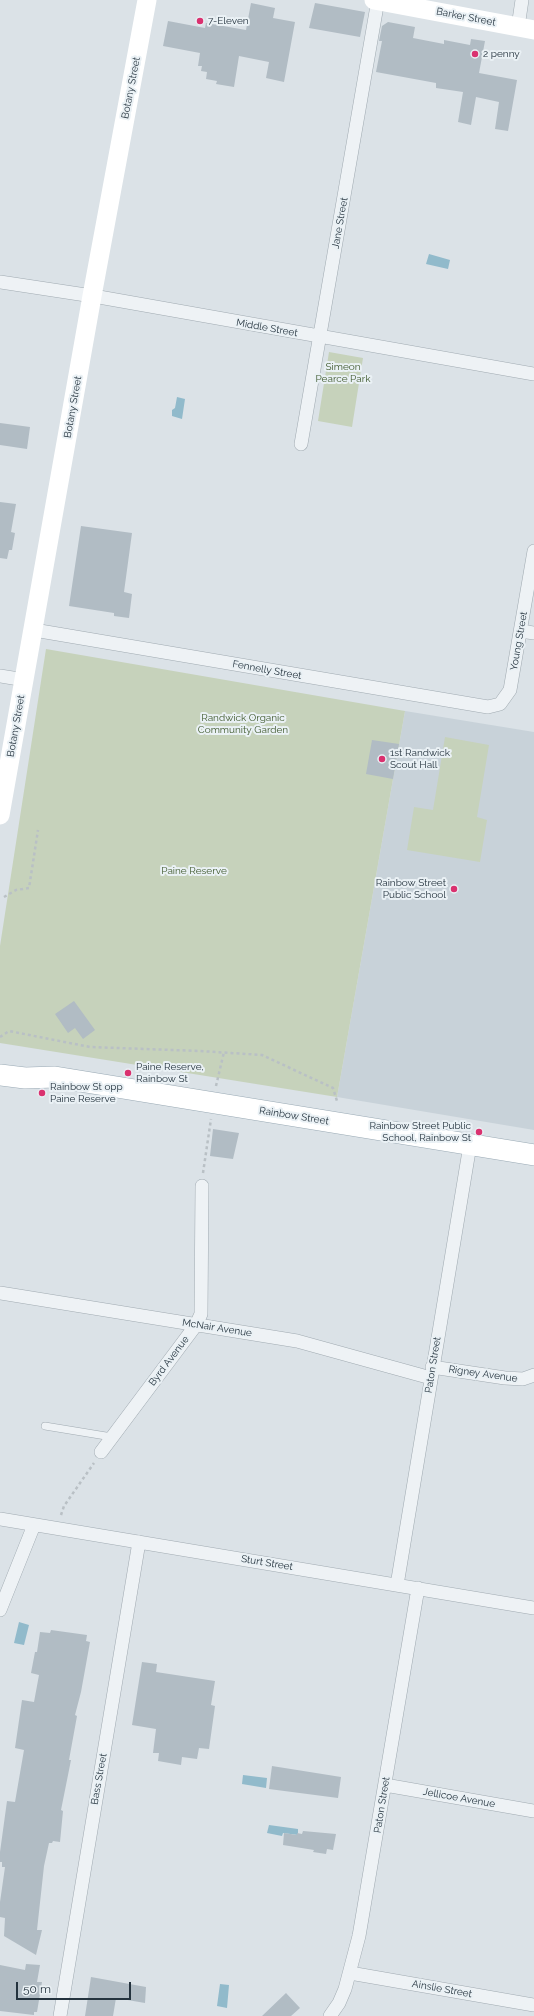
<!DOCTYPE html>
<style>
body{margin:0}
#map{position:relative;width:534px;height:2016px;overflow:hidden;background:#dbe2e7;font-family:Raleway,sans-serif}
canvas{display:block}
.scale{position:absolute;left:16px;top:1982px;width:115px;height:18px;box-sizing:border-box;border:2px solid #24333e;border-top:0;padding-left:5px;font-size:12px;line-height:14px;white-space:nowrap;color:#24333e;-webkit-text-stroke:3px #eaf1f5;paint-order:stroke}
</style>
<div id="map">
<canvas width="534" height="2016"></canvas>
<div class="scale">50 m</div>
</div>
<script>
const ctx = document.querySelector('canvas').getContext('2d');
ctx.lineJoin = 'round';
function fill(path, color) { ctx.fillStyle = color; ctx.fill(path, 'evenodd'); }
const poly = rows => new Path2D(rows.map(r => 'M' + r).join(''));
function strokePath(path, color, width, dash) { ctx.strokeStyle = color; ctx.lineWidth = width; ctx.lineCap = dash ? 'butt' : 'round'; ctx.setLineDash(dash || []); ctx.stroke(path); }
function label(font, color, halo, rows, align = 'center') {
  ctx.font = font + ' Raleway,sans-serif'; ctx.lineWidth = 4; ctx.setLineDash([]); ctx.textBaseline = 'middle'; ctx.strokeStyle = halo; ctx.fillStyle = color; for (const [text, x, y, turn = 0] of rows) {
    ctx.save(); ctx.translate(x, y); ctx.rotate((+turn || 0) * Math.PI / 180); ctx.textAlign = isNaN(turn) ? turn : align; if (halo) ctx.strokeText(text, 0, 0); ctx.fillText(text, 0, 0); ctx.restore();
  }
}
fill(poly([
 [405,711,534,732,534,1130,337,1097]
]), '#c8d2d9');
fill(poly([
 [329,352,363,358,352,427,318,421],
 [46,649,405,711,337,1097,0,1043,0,946],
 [445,737,489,745,477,817,487,820,480,862,407,850,414,807,433,810]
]), '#c6d2bb');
fill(poly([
 [429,254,450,260,448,269,426,264],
 [177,397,185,399,182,419,172,416,172,410,175,408],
 [19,1622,29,1625,24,1645,14,1643],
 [243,1775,267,1778,266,1788,242,1784],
 [269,1825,298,1829,298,1835,283,1833,282,1836,267,1833],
 [220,1984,229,1985,227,2008,217,2006]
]), '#91bacb');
fill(poly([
 [251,3,275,8,273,18,295,22,284,82,266,78,269,62,239,56,234,87,216,84,217,81,206,79,207,72,201,71,202,66,198,66,200,53,163,46,168,21,205,28,206,23,246,30],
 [315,3,365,12,360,37,309,28],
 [388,22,415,27,413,38,444,44,444,40,470,45,471,39,485,41,479,73,517,80,508,131,495,129,499,102,476,97,471,125,458,122,463,92,436,88,436,83,376,72,382,41,379,41,382,26],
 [0,423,30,427,27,449,0,445],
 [0,502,16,504,11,532,15,533,12,550,9,550,7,559,0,558],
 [81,526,132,533,124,592,132,594,129,618,114,616,114,613,69,606],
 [372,740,399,744,393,779,366,774],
 [74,1001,95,1030,83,1039,75,1028,68,1033,55,1014],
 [213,1129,239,1133,233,1159,210,1156],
 [51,1630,87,1635,86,1641,90,1642,81,1692,75,1715,77,1716,69,1760,71,1760,61,1810,63,1811,60,1842,53,1841,52,1843,49,1843,44,1866,37,1930,42,1930,36,1955,4,1936,5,1918,0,1917,0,1902,5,1867,2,1867,2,1862,0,1862,0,1852,7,1801,15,1802,24,1750,15,1748,22,1700,34,1702,39,1675,31,1673,35,1652,37,1652,40,1632,50,1633],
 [142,1662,157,1664,156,1672,215,1681,211,1705,215,1706,209,1749,199,1748,197,1759,182,1757,181,1765,158,1761,159,1753,153,1753,156,1729,132,1725],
 [272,1766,341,1777,338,1798,269,1789],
 [303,1831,336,1834,333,1850,327,1849,326,1854,313,1852,314,1850,283,1845,284,1833,297,1835,297,1833,302,1834],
 [26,1964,40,1965,37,1982,42,1982,37,2012,34,2012,34,2015,0,2011,0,1965,25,1970],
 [91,1977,146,1987,145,2003,116,1998,113,2016,85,2016],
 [286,1993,300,2008,291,2016,262,2016]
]), '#b1bcc4');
const lane = poly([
 [45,1426,112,1437]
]);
const street = poly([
 [518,27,522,0],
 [0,282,99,297,534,374],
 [301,444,378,0],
 [34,630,488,707,500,704,510,690,534,551],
 [521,631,534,633],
 [0,676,25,680],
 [0,1293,297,1341,431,1378],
 [432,1367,505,1378,523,1379,534,1375],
 [101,1452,196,1325,201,1314,202,1186],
 [0,1519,534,1608],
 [397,1585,470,1145],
 [0,1610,34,1525],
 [385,1785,534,1811],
 [350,1973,534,2005],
 [60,2016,139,1542],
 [330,2016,339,2003,345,1989,359,1936,418,1588]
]);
const primary = poly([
 [0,1075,25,1078,55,1077,534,1155]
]);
strokePath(lane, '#a0aab1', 8);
strokePath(street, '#a0aab1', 14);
strokePath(primary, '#99a9b4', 22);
strokePath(poly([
 [4,897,16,890,29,888,38,830],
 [0,1037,9,1031,90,1047,200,1051,262,1055,333,1088,337,1101],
 [216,1086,224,1052],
 [203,1173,211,1119],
 [61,1515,64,1506,94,1463]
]), '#b9c0c5', 2.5, [3, 3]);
strokePath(lane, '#eef2f5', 7);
strokePath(street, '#eef2f5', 13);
strokePath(poly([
 [374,0,534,30],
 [0,815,92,296,147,0]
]), '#fff', 19);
strokePath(primary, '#fff', 21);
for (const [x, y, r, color] of [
 [200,21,4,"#da316f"],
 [475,54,4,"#da316f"],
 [382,759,4,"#da316f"],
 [454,889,4,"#da316f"],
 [128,1073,4,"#da316f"],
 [42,1093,4,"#da316f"],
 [479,1132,4,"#da316f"]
]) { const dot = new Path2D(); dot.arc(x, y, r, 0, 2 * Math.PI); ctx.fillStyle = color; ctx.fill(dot); strokePath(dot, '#eaf1f5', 1.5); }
label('10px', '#24333e', '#eaf1f5', [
 ["Barker Street",466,17,11],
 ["Botany Street",131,88,-79],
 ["Jane Street",340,223,-80],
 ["Middle Street",267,328,10],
 ["Botany Street",73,407,-80],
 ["Young Street",519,641,-80],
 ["Fennelly Street",267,670,10],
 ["Botany Street",16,726,-80],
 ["Rainbow Street",294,1116,9],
 ["McNair Avenue",217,1328,9],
 ["Byrd Avenue",169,1361,-53],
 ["Paton Street",433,1365,-81],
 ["Rigney Avenue",483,1374,8],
 ["Sturt Street",267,1563,9],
 ["Bass Street",99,1779,-80],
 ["Jellicoe Avenue",459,1798,10],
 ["Paton Street",382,1805,-81],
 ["Ainslie Street",442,1989,10]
]);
label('10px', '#24333e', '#eaf1f5', [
 ["7-Eleven",208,21],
 ["2 penny",483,54],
 ["1st Randwick",390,753],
 ["Scout Hall",390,765],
 ["Rainbow Street",446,883,"right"],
 ["Public School",446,895,"right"],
 ["Paine Reserve,",136,1067],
 ["Rainbow St",136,1079],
 ["Rainbow St opp",50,1087],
 ["Paine Reserve",50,1099],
 ["Rainbow Street Public",471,1126,"right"],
 ["School, Rainbow St",471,1138,"right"]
], 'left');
label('10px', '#415b30', '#eaf1f5', [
 ["Simeon",343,367],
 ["Pearce Park",343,379],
 ["Randwick Organic",243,718],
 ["Community Garden",243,730],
 ["Paine Reserve",194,871]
]);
</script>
